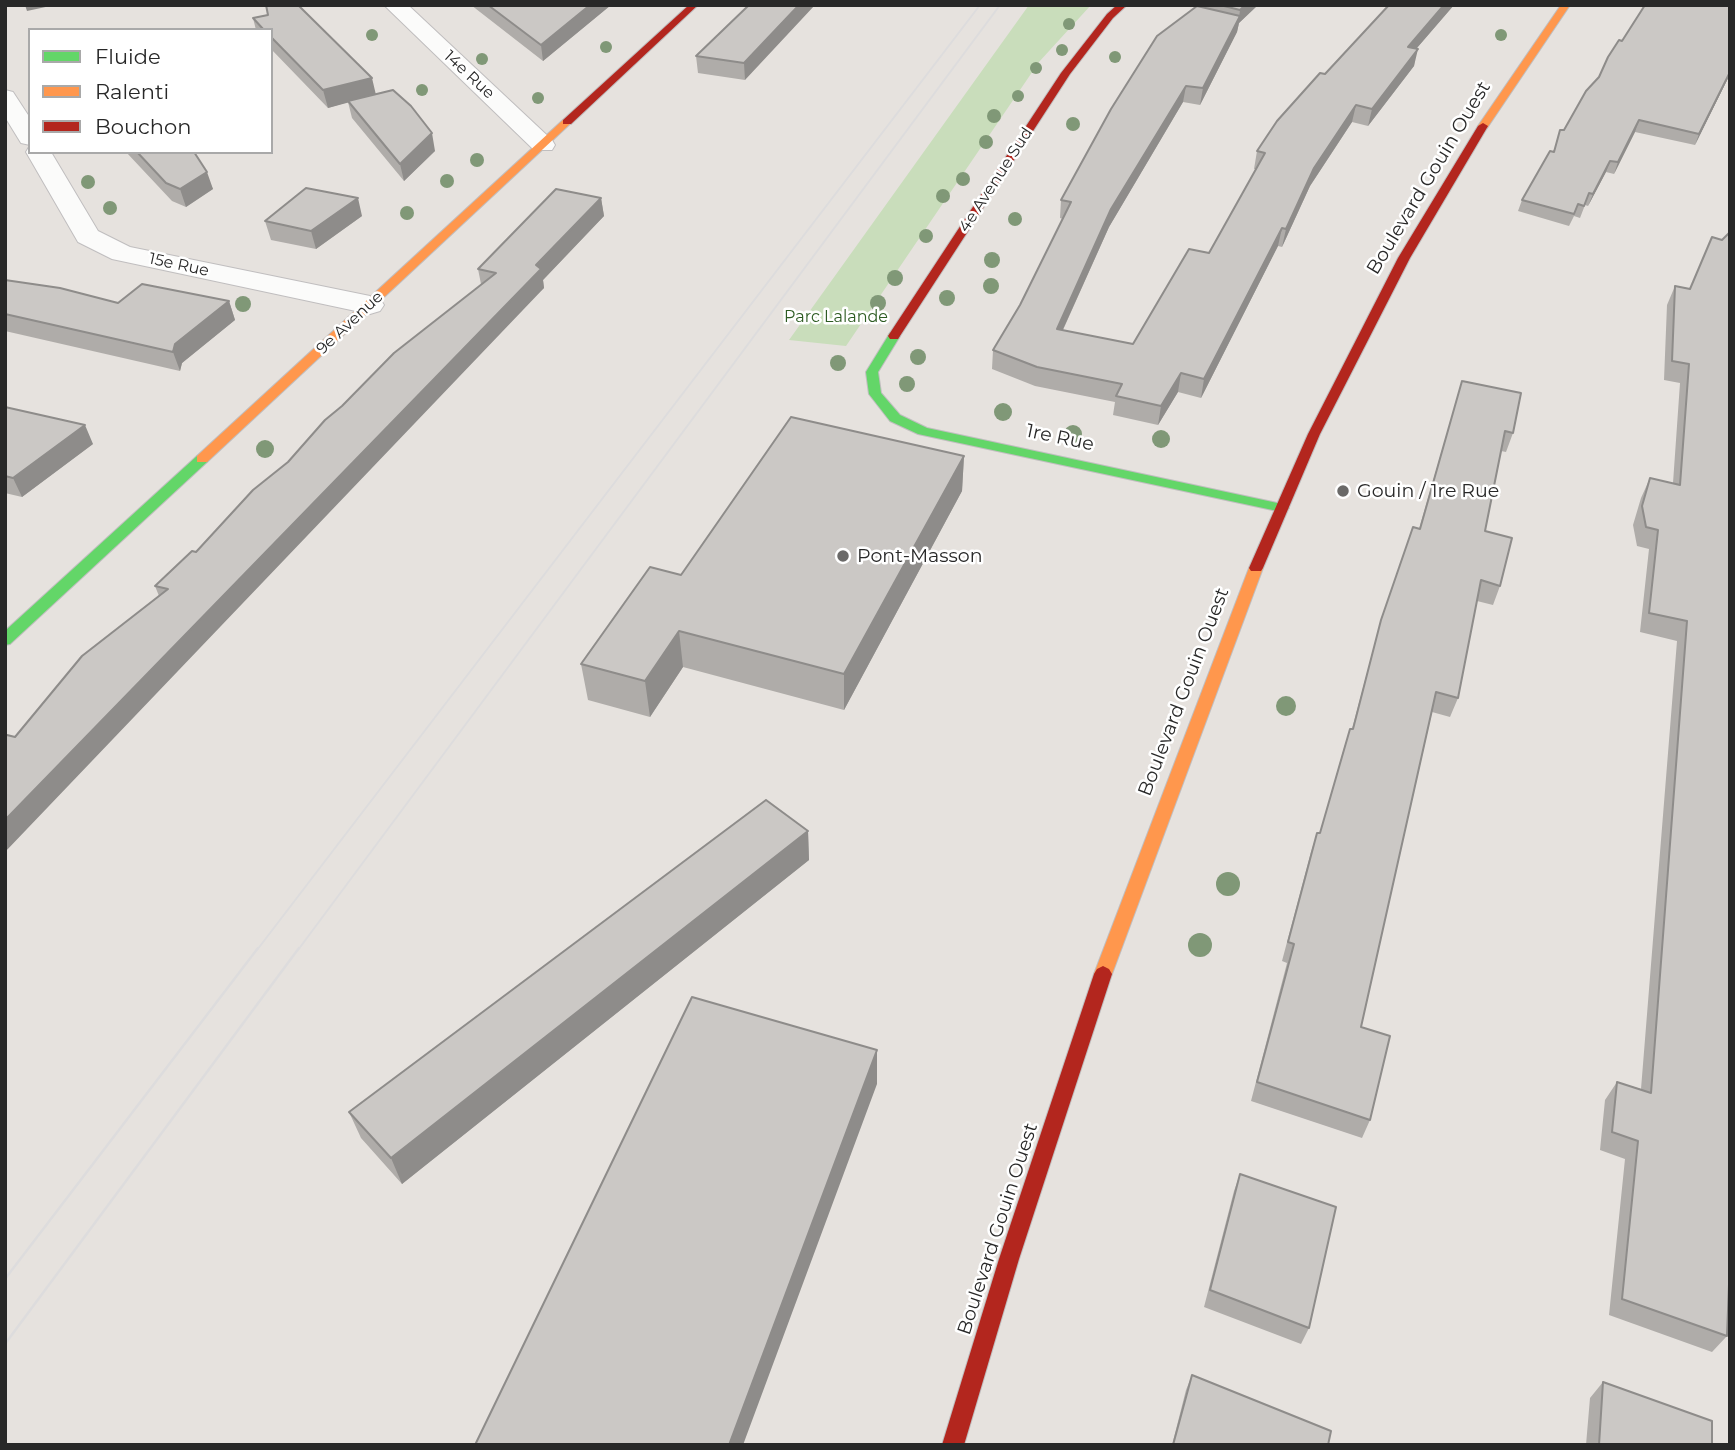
<!DOCTYPE html>
<style>
body{margin:0}
#map{position:relative;width:1735px;height:1450px;overflow:hidden;background:#e6e2de;font-family:Montserrat,sans-serif}
canvas{display:block}
.frame{position:absolute;inset:0;border:7px solid #282828;pointer-events:none}
.legend{position:absolute;left:28px;top:28px;width:245px;height:126px;box-sizing:border-box;background:#fff;border:2px solid #a9a9a9;margin:0;padding:9px 12px;list-style:none;font-size:21px;color:#282828}
.legend li{display:flex;align-items:center;gap:14px;height:35px}
.legend b{width:35px;border:2px solid #a9a9a9}
</style>
<div id="map">
<canvas width="1735" height="1450"></canvas>
<div class="frame"></div>
<ul class="legend">
<li><b style="height:9px;background:#63d668"></b>Fluide</li>
<li><b style="height:9px;background:#ff974d"></b>Ralenti</li>
<li><b style="height:9px;background:#b3261e"></b>Bouchon</li>
</ul>
</div>
<script>
const ctx = document.querySelector('canvas').getContext('2d');
ctx.lineJoin = 'round';
function fill(path, color) { ctx.fillStyle = color; ctx.fill(path, 'evenodd'); }
const poly = rows => new Path2D(rows.map(r => 'M' + r).join(''));
function strokePath(path, color, width, dash) { ctx.strokeStyle = color; ctx.lineWidth = width; ctx.lineCap = dash ? 'butt' : 'round'; ctx.setLineDash(dash || []); ctx.stroke(path); }
function label(font, color, halo, rows, align = 'center') {
  ctx.font = font + ' Montserrat,sans-serif'; ctx.lineWidth = 5; ctx.setLineDash([]); ctx.textBaseline = 'middle'; ctx.strokeStyle = halo; ctx.fillStyle = color; for (const [text, x, y, turn = 0] of rows) {
    ctx.save(); ctx.translate(x, y); ctx.rotate((+turn || 0) * Math.PI / 180); ctx.textAlign = isNaN(turn) ? turn : align; if (halo) ctx.strokeText(text, 0, 0); ctx.fillText(text, 0, 0); ctx.restore();
  }
}
fill(poly([
 [1029,5,1091,5,1039,62,846,346,789,340]
]), '#c9ddbb');
const street = poly([
 [384,5,408,5,552,140,555,145,552,150,534,150,384,5],
 [5,90,13,92,30,118,30,145,21,143,5,117,5,90],
 [29,147,30,152,51,152,98,231,130,247,370,296,380,299,384,305,380,311,370,314,112,259,78,242,26,152,29,147]
]);
const fast = poly([
 [894,332,900,336,878,372,881,393,900,415,927,428,1282,504,1289,508,1282,512,918,434,890,421,869,394,866,372,890,333,894,332],
 [202,455,209,459,207,462,10,644,5,645,5,631,197,456,202,455]
]);
const slow = poly([
 [1561,5,1570,5,1487,128,1479,128,1478,126,1561,5],
 [563,120,572,122,207,462,197,462,197,456,563,120],
 [1256,563,1263,568,1112,974,1109,979,1103,982,1097,979,1094,974,1249,568,1256,563]
]);
const jam = poly([
 [689,5,698,5,571,124,563,124,563,120,689,5],
 [1117,5,1127,5,1113,18,1070,74,898,339,890,339,888,336,1061,73,1107,14,1117,5],
 [1483,123,1488,126,1410,258,1320,434,1263,568,1261,571,1251,571,1249,568,1308,434,1398,258,1478,126,1483,123],
 [1103,966,1109,969,1112,974,1019,1259,964,1445,942,1445,999,1259,1094,974,1097,969,1103,966]
]);
strokePath(street, '#c0bebf', 2);
strokePath(fast, '#c0bebf', 2);
strokePath(slow, '#c0bebf', 2);
strokePath(jam, '#c0bebf', 2);
fill(street, '#fbfbfa');
fill(fast, '#63d668');
fill(slow, '#ff974d');
fill(jam, '#b3261e');
strokePath(poly([
 [257,950,980,5],
 [298,950,1000,5]
]), '#dddcdd', 2);
strokePath(poly([
 [5,1279,258,948],
 [5,1344,299,948]
]), '#dddcdd', 2.5);
ctx.fillStyle = '#809877';
for (const [x, y, r] of [
 [1069,24,6],
 [372,35,6],
 [1501,35,6],
 [606,47,6],
 [1062,50,6],
 [1115,57,6],
 [482,59,6],
 [1036,68,6],
 [422,90,6],
 [1018,96,6],
 [538,98,6],
 [994,116,7],
 [1073,124,7],
 [986,142,7],
 [477,160,7],
 [963,179,7],
 [447,181,7],
 [88,182,7],
 [943,196,7],
 [110,208,7],
 [407,213,7],
 [1015,219,7],
 [926,236,7],
 [992,260,8],
 [895,278,8],
 [991,286,8],
 [947,298,8],
 [878,303,8],
 [243,304,8],
 [918,357,8],
 [838,363,8],
 [907,384,8],
 [1003,412,9],
 [1073,434,9],
 [1161,439,9],
 [265,449,9],
 [1286,706,10],
 [1228,884,12],
 [1200,945,12]
]) { ctx.beginPath(); ctx.arc(x, y, r, 0, 2 * Math.PI); ctx.fill(); }
fill(poly([
 [471,5,611,5,543,61],
 [749,5,745,80,698,73,696,56],
 [1195,5,1258,5,1239,23,1237,32,1200,105,1183,102,1109,227,1063,330,1133,344,1209,253,1256,169,1254,169,1257,151,1325,74,1454,5,1416,49,1414,66,1368,126,1352,122,1310,186,1282,247,1278,246,1201,398,1178,392,1158,425,1113,415,1115,402,1035,386,992,369,993,350,1020,305,1063,219,1060,218,1061,200,1195,7],
 [253,18,376,94,435,151,404,181,352,118,348,102,328,108,271,49,271,30,256,30],
 [1730,74,1695,145,1635,132,1614,174,1606,172,1588,206,1585,205,1580,218,1574,216,1569,226,1518,211,1522,200,1553,152,1564,130],
 [126,152,194,152,213,189,186,207,172,201],
 [601,198,604,216,543,280,544,288,15,737,159,596,155,586,196,552,288,462,481,284,478,269],
 [362,216,316,249,271,240,265,221],
 [5,280,118,303,229,301,235,320,182,363,180,371,5,331],
 [1675,286,1690,289,1727,1336,1712,1352,1609,1315,1625,1159,1600,1150,1605,1100,1617,1082,1641,1089,1677,641,1640,632,1649,549,1637,546,1633,525,1641,498,1650,478,1673,483,1680,383,1664,380,1667,305],
 [1462,381,1513,433,1506,452,1501,451,1485,531,1500,586,1493,605,1477,601,1458,698,1450,717,1432,712,1361,1027,1370,1120,1362,1138,1251,1101,1287,963,1282,961,1311,852,1317,833,1320,833,1344,748,1350,729,1352,729,1381,620,1419,529],
 [5,407,93,444,22,497,5,493],
 [964,456,962,491,844,710,683,667,650,717,588,700,581,664,681,575],
 [808,831,809,860,402,1184,361,1138,349,1112],
 [1240,1174,1309,1328,1301,1344,1204,1307,1234,1191],
 [1192,1375,1328,1445,1172,1445,1186,1390],
 [1603,1382,1712,1445,1586,1445,1590,1398]
]), '#afaca9');
fill(poly([
 [25,5,55,5,27,11],
 [590,5,611,5,543,61,541,45],
 [799,5,815,5,745,80,744,63],
 [1245,5,1258,5,1239,23,1237,32,1200,105,1203,88,1239,18,1240,10],
 [1444,5,1454,5,1404,63,1408,47],
 [1418,49,1414,66,1368,126,1372,109],
 [1730,72,1730,74,1695,145,1699,134],
 [372,78,376,95,328,108,323,90],
 [1186,86,1183,102,1109,227,1055,347,1057,329,1111,209],
 [1356,105,1352,122,1310,186,1282,247,1286,229,1314,168],
 [1639,120,1635,132,1614,174,1618,162],
 [432,133,435,151,404,181,400,164],
 [1610,161,1606,172,1588,206,1593,194],
 [207,172,213,189,186,207,180,189],
 [358,198,362,216,316,249,311,231],
 [601,198,604,216,543,280,544,288,5,852,5,820],
 [1282,228,1278,246,1201,398,1204,379],
 [229,301,235,320,182,363,180,371,173,352,175,344],
 [1181,373,1178,392,1158,425,1161,406],
 [85,425,93,444,22,497,13,478],
 [964,456,962,491,844,710,844,674],
 [679,631,683,667,650,717,645,681],
 [808,831,809,860,402,1184,391,1158],
 [877,1050,877,1084,743,1445,729,1445]
]), '#8e8c8a');
const building = poly([
 [266,5,298,5,372,78,323,90,271,37,271,30,264,30,253,18,268,15,266,5],
 [488,5,590,5,541,45,488,5],
 [749,5,799,5,744,63,696,56,749,5],
 [1220,5,1245,5,1240,10,1220,5],
 [1389,5,1444,5,1408,47,1418,49,1372,109,1356,105,1314,168,1286,229,1282,228,1204,379,1181,373,1161,406,1116,396,1122,384,1037,367,993,350,1020,305,1071,202,1061,200,1111,109,1157,36,1197,6,1240,16,1203,88,1186,86,1111,209,1057,329,1133,344,1189,249,1209,253,1265,153,1257,151,1277,121,1320,73,1325,74,1389,5],
 [1645,5,1730,5,1730,72,1699,134,1639,120,1618,162,1610,161,1593,194,1589,193,1584,206,1578,204,1574,214,1522,200,1550,151,1554,152,1560,130,1564,130,1586,91,1599,77,1608,57,1619,40,1622,41,1645,5],
 [393,90,411,106,432,133,400,164,348,101,393,90],
 [137,152,194,152,207,172,180,189,166,183,137,152],
 [306,188,358,198,311,231,265,221,306,188],
 [556,189,601,198,536,265,541,269,5,820,5,736,7,735,15,737,82,656,168,589,155,586,192,551,196,552,253,490,288,462,325,420,342,406,394,353,496,273,478,269,556,189],
 [1730,232,1730,1259,1727,1336,1622,1299,1638,1141,1612,1132,1617,1082,1651,1093,1687,621,1649,613,1658,530,1646,527,1642,506,1650,478,1680,485,1689,364,1672,361,1675,286,1690,289,1712,237,1722,240,1730,232],
 [5,280,60,288,118,303,142,284,229,301,175,344,173,352,5,314,5,280],
 [1462,381,1521,393,1513,433,1505,431,1485,531,1512,538,1500,586,1481,580,1458,698,1436,692,1361,1027,1390,1036,1370,1120,1257,1082,1294,944,1288,942,1317,833,1320,833,1350,729,1353,729,1381,620,1413,527,1420,529,1462,381],
 [5,407,85,425,13,478,5,476,5,407],
 [791,417,964,456,844,674,679,631,645,681,581,664,650,567,681,575,791,417],
 [766,800,808,831,391,1158,349,1112,766,800],
 [692,997,877,1050,729,1445,475,1445,692,997],
 [1240,1174,1336,1207,1309,1328,1210,1290,1240,1174],
 [1192,1375,1331,1431,1328,1445,1173,1445,1192,1375],
 [1603,1382,1712,1421,1712,1445,1599,1445,1603,1382]
]);
fill(building, '#cbc8c5');
strokePath(building, '#8e8c8a', 2);
for (const [x, y, r, color] of [
 [1343,491,7,"#6a6968"],
 [843,556,7,"#6a6968"]
]) { const dot = new Path2D(); dot.arc(x, y, r, 0, 2 * Math.PI); ctx.fillStyle = color; ctx.fill(dot); strokePath(dot, '#fff', 2.5); }
label('16px', '#282828', '#fff', [
 ["14e Rue",469,75,43],
 ["4e Avenue Sud",996,180,-57],
 ["15e Rue",179,265,12],
 ["9e Avenue",350,323,-43]
]);
label('16px', '#2d5b22', '#fff', [
 ["Parc Lalande",836,317]
]);
label('19px', '#282828', '#fff', [
 ["Boulevard Gouin Ouest",1429,178,-59],
 ["1re Rue",1060,438,12],
 ["Boulevard Gouin Ouest",1184,692,-69],
 ["Boulevard Gouin Ouest",998,1229,-72]
]);
label('19px', '#282828', '#fff', [
 ["Gouin / 1re Rue",1357,491],
 ["Pont-Masson",857,556]
], 'left');
</script>
